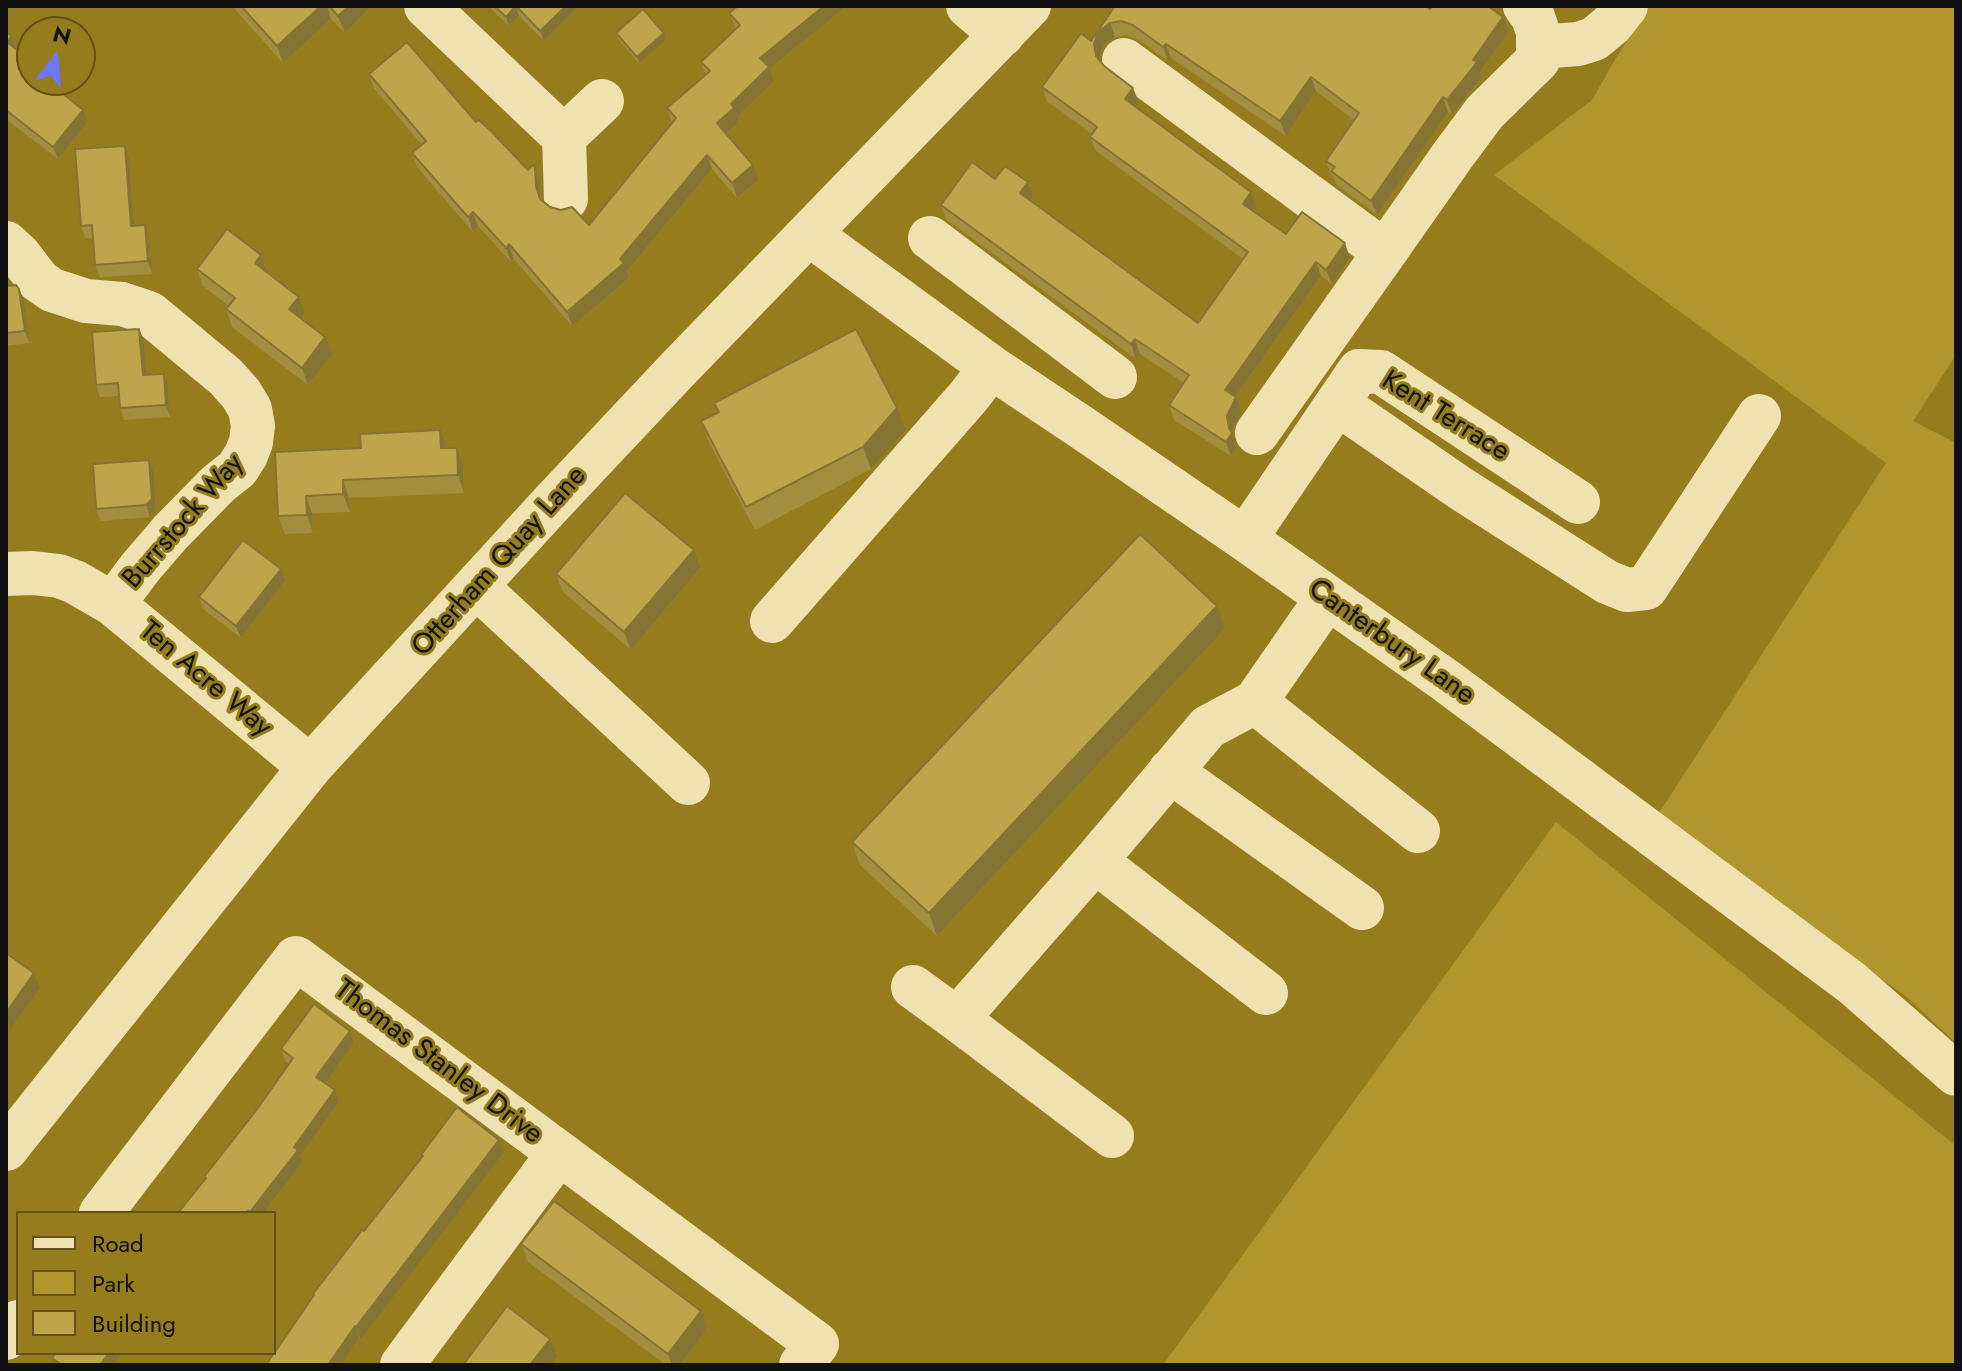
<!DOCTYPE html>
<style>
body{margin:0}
#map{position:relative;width:1962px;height:1371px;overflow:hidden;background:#957d1d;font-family:Jost,sans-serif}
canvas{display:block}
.frame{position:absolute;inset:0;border:8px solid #111;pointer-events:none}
.legend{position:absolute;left:16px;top:1211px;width:260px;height:144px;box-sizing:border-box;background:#957d1d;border:2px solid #605218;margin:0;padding:10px 14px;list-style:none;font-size:24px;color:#111}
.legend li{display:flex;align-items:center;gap:16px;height:40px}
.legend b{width:40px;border:2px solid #605218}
.north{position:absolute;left:16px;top:16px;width:80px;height:80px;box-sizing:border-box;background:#957d1d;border:2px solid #605218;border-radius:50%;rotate:16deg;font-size:22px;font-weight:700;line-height:32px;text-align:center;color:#111}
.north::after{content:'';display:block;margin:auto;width:28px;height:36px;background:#6f76fe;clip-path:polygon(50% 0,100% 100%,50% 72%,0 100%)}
</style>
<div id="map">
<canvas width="1962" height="1371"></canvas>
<div class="frame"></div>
<ul class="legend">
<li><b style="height:10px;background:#efe1b0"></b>Road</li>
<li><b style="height:22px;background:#b1952d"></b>Park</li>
<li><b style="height:22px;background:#bea54a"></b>Building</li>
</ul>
<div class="north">N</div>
</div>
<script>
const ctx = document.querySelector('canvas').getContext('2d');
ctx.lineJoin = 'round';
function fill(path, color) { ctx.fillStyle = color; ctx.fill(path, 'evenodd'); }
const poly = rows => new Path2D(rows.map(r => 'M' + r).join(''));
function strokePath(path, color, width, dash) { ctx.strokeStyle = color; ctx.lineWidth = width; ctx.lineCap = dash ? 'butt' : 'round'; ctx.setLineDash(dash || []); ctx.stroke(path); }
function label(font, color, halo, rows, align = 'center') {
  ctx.font = font + ' Jost,sans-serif'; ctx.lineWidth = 6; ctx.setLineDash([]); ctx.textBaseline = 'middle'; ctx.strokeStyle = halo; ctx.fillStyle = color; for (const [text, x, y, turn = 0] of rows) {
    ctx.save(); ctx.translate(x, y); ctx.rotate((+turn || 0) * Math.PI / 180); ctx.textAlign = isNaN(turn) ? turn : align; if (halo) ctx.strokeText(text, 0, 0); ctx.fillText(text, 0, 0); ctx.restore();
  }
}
fill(poly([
 [1649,6,1956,6,1956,355,1913,421,1956,443,1956,1043,1907,997,1655,819,1886,463,1494,175,1592,100,1616,58],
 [1556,822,1956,1146,1956,1365,1163,1365]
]), '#b1952d');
strokePath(poly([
 [426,6,564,137],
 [968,6,1002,35],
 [1539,47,1578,44,1594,39,1611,25,1626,6],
 [1124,60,1385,252,1453,155,1485,112,1538,60,1538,32,1533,17,1525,6],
 [566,199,564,137,602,101],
 [809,234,991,367,1081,427,1245,539,1445,680,1852,983,1956,1074],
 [930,238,1115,377],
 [6,243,19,255,39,281,52,290,86,301,122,304,149,313,226,377,241,394,250,409,253,426,251,442,246,455,237,469,218,484,170,533,140,568,113,604],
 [1338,404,1460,488,1607,582,1627,590,1646,588,1759,416],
 [1257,433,1385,252],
 [1245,539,1359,371,1381,372,1578,502],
 [6,574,33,573,59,576,75,582,113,604,310,767],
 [477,587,688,783],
 [772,621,969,396,991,367],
 [1255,702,1418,831],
 [1170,771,1362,908],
 [1095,861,1266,993],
 [913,987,957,1019,1095,861,1208,727,1255,702,1327,598],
 [957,1019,1112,1136],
 [6,1149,310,767,552,503,677,370,1029,6],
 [101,1213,296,958,817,1344,801,1365],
 [6,1338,18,1322],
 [402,1365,559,1153]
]), '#efe1b0', 44);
fill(poly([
 [232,6,372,6,345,33,331,19,283,63],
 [488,6,579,6,544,41,519,16,509,26],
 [738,6,847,6,770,68,774,81,737,117,739,122,726,134,758,180,737,198,712,169,627,271,629,278,572,326,514,259,511,262,478,226,473,232,417,167,412,153,422,145,374,88,369,74,476,122,540,182,541,200,550,207,589,225,672,123,667,108,706,75,701,62,736,29,729,13],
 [1115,6,1430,9,1503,17,1509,31,1480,72,1482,77,1474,88,1452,115,1448,112,1377,215,1337,185,1333,176,1331,175,1326,161,1354,120,1316,91,1286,136,1171,58,1168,61,1138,39,1126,35,1115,37,1103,46,1099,58,1100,60,1139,102,1135,107,1251,192,1257,206,1253,211,1286,234,1350,258,1332,284,1321,276,1235,397,1241,412,1232,430,1237,447,1231,456,1174,420,1169,405,1184,383,1140,354,1136,359,946,219,941,205,995,179,1028,182,1033,196,1030,200,1198,323,1243,259,1096,151,1090,137,1092,134,1047,101,1042,87,1091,41],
 [6,32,12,36,15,49,32,80,88,122,58,159,6,119],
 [616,33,666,40,639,63,618,39],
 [125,146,129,158,134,225,149,237,152,274,100,277,95,265,93,238,85,238,81,226],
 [261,255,267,272,305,314,302,319,332,355,308,385,232,327,226,309,229,306,203,286,197,269],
 [6,286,19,289,24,301,29,343,6,346],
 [139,329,144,341,146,375,168,386,170,417,124,420,120,408,119,396,100,397,96,385],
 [714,403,906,430,871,469,755,530,710,444,701,421,718,413],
 [457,448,463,465,464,493,349,498,350,512,312,513,313,533,285,534,278,516,275,452],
 [154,472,156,511,150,517,101,521,96,509],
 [700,568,631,650,563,592,556,574],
 [285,581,241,638,203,609,199,597],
 [1225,629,937,936,860,865,852,842],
 [350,1031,354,1043,325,1083,335,1090,339,1102,300,1156,303,1162,263,1213,178,1213,205,1179,204,1177,258,1108,289,1064,285,1061,281,1049],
 [521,1244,707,1329,680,1365,666,1365,528,1262]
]), '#a38e40');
fill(poly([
 [321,6,327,6,331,19,283,63,277,46],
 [349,6,372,6,345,33,338,16],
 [516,6,519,16,509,26,506,17],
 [566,6,579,6,544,41,540,31],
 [824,6,847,6,770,68,774,81,737,117,739,122,722,137,717,123,760,58],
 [1503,17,1509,31,1480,72,1482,77,1452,115,1447,100,1473,60],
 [1110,23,1115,37,1103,46,1099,58,1102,71,1096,56,1094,44,1098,32],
 [664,33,666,40,639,63,637,57],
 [12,36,16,48,11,55,7,42],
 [1166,44,1171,58,1168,61,1163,47],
 [1311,77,1316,91,1286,136,1280,121],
 [1133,88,1139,102,1130,114,1125,99],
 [1443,97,1448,112,1377,215,1371,201],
 [83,110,88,122,58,159,53,147],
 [125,146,129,158,135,238,131,226],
 [707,155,712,169,627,271,629,278,572,326,567,312,620,259],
 [753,165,758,180,737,198,732,183],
 [535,168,540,182,541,201,536,186],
 [1028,182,1033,196,1025,207,1020,193],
 [1251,192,1257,206,1248,218,1243,204],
 [473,212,478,226,473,232,468,217],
 [145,225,149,237,152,274,148,261],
 [1345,243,1350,258,1332,284,1326,270],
 [509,244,514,259,511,262,506,248],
 [261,255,267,273,255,263],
 [1316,262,1321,276,1230,404,1225,390],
 [19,289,24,301,29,343,25,331],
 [299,297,305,314,295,327,289,309],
 [139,329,144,341,147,387,143,375],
 [325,337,332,355,308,385,302,368],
 [1135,339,1140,354,1136,359,1131,344],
 [164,374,168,386,170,417,166,405],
 [1236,397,1241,412,1232,430,1237,447,1231,456,1226,442,1229,428,1227,416],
 [897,408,906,430,871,469,863,447],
 [440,430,447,448,441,448],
 [457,448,463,465,464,493,458,475],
 [149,460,154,472,156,511,150,517,146,505],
 [343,480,349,498,350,512,343,494],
 [306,496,312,513,313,533,307,515],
 [694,550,700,568,631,650,624,632],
 [281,569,285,581,241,638,236,626],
 [1217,606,1225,629,937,936,929,913],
 [34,973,40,988,10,1029,6,1017,6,1013],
 [350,1031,354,1043,321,1089,316,1077],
 [335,1090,339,1102,300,1156,303,1162,263,1213,250,1213,294,1147],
 [499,1140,504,1152,361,1339,356,1327],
 [701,1311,707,1329,680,1365,672,1365,668,1354],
 [355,1326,359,1338,341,1365,328,1365],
 [550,1339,557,1356,550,1365,530,1365],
 [109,1353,118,1353,119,1357,113,1365,100,1365]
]), '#857434');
const building = poly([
 [241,6,321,6,277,46,241,6],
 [329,6,349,6,338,16,329,6],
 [494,6,566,6,540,31,516,6,506,17,494,6],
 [738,6,824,6,760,58,769,67,731,104,734,108,717,123,753,165,732,183,707,155,620,259,624,263,567,312,509,244,506,248,473,212,468,217,412,153,426,141,369,74,407,42,476,122,479,120,491,131,528,170,533,165,535,168,536,186,540,199,550,207,561,210,572,207,589,225,676,118,667,108,710,71,701,62,740,25,729,13,738,6],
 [1115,6,1426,6,1430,9,1433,6,1488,6,1503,17,1473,60,1477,62,1468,74,1447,100,1443,97,1371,201,1331,171,1335,167,1326,161,1359,113,1311,77,1280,121,1166,44,1163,47,1133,25,1121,21,1110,23,1098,32,1094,44,1096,56,1104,66,1133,88,1125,99,1251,192,1243,204,1286,234,1302,212,1345,243,1326,270,1316,262,1225,390,1236,397,1227,416,1229,428,1232,433,1226,442,1169,405,1189,375,1135,339,1131,344,941,205,972,162,995,179,1005,166,1028,182,1020,193,1198,323,1248,252,1090,137,1097,127,1042,87,1081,33,1091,41,1115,6],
 [643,9,664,33,637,57,616,33,643,9],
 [6,32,12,36,7,42,32,62,32,80,46,80,83,110,53,147,6,110,6,32],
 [125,146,131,226,145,225,148,261,95,265,92,225,81,226,75,149,125,146],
 [227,229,261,255,255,263,299,297,289,309,325,337,302,368,226,309,235,298,197,269,227,229],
 [16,285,19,289,25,331,6,333,6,286,16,285],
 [139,329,143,375,164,374,166,405,120,408,118,383,96,385,92,332,139,329],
 [856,329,897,408,863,447,746,507,701,421,719,412,714,403,856,329],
 [440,430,441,448,457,448,458,475,343,480,343,494,306,496,307,515,278,516,275,452,361,448,360,434,440,430],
 [149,460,152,499,146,505,96,509,93,464,149,460],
 [625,493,694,550,624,632,556,574,625,493],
 [1140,534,1217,606,929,913,852,842,1140,534],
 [243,540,281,569,236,626,199,597,243,540],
 [6,953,34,973,6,1013,6,953],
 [314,1004,350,1031,316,1077,335,1090,294,1147,298,1150,250,1212,248,1211,246,1213,178,1213,206,1178,204,1177,258,1108,293,1058,281,1049,314,1004],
 [457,1107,499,1140,356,1327,355,1326,328,1365,266,1365,314,1295,313,1294,362,1230,364,1231,423,1156,421,1155,457,1107],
 [554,1201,701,1311,668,1354,521,1244,554,1201],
 [507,1306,550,1339,530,1365,463,1365,507,1306],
 [56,1353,109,1353,100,1365,62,1365,52,1358,56,1353]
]);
fill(building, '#bea54a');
strokePath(building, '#857434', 2);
label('28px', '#111', '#957d1d', [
 ["Kent Terrace",1445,417,32],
 ["Burrstock Way",184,522,-49],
 ["Otterham Quay Lane",500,562,-48],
 ["Canterbury Lane",1391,643,35],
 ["Ten Acre Way",205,680,40],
 ["Thomas Stanley Drive",438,1063,37]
]);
</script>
